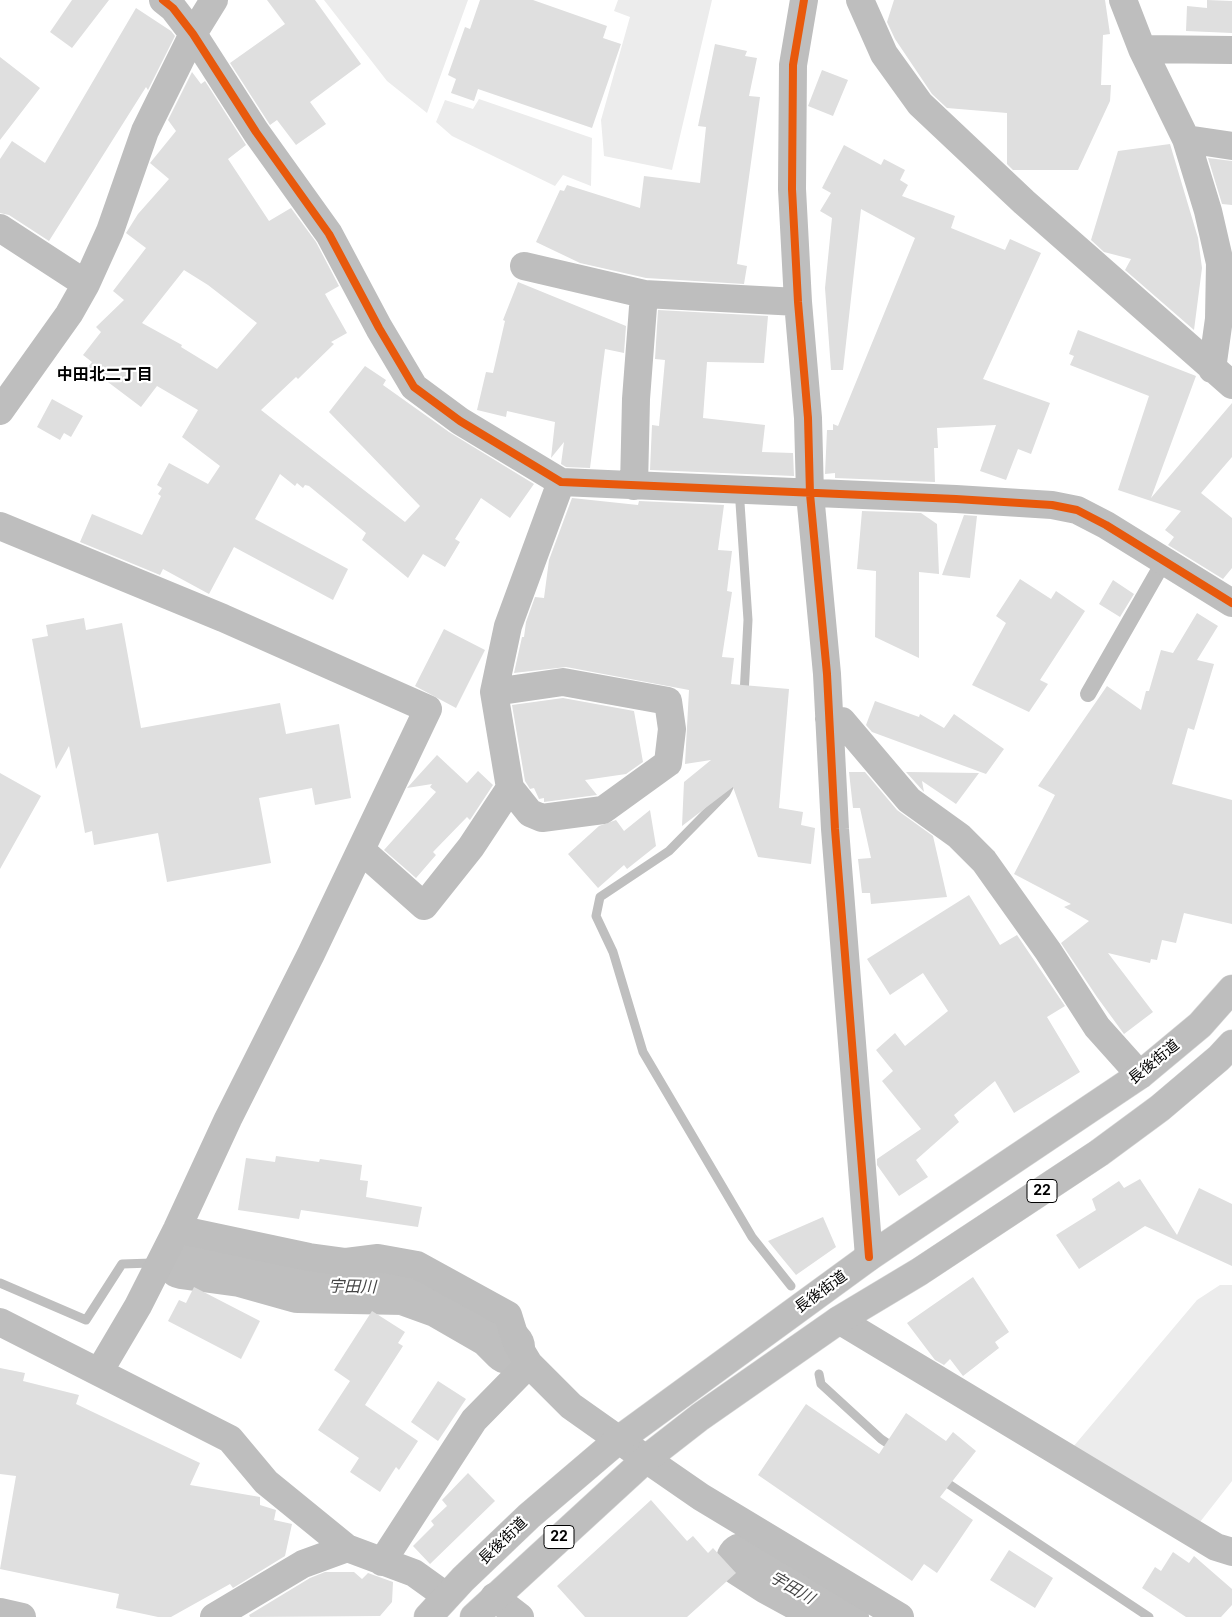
<!DOCTYPE html>
<meta charset="utf-8">
<style>
body{margin:0}
canvas{display:block;background:#fff}
</style>
<canvas width="1232" height="1617"></canvas>
<script>
const ctx = document.querySelector('canvas').getContext('2d');
ctx.lineJoin = 'round';
function fill(path, color) { ctx.fillStyle = color; ctx.fill(path, 'evenodd'); }
const poly = rows => new Path2D(rows.map(r => 'M' + r).join(''));
function strokePath(path, color, width, dash) { ctx.strokeStyle = color; ctx.lineWidth = width; ctx.lineCap = dash ? 'butt' : 'round'; ctx.setLineDash(dash || []); ctx.stroke(path); }
function label(font, color, halo, rows, align = 'center') {
  ctx.font = font + ' Inter,"Noto Sans JP",sans-serif'; ctx.lineWidth = 4.5; ctx.setLineDash([]); ctx.textBaseline = 'middle'; ctx.strokeStyle = halo; ctx.fillStyle = color; for (const [text, x, y, turn = 0] of rows) {
    ctx.save(); ctx.translate(x, y); ctx.rotate((+turn || 0) * Math.PI / 180); ctx.textAlign = isNaN(turn) ? turn : align; if (halo) ctx.strokeText(text, 0, 0); ctx.fillText(text, 0, 0); ctx.restore();
  }
}
fill(poly([
 [324,0,468,0,427,113,387,81],
 [618,0,712,0,672,170,604,156,601,120,630,17,614,11],
 [479,99,592,138,591,186,563,175,555,186,452,136,436,122,445,100,473,109],
 [1220,1285,1232,1285,1232,1481,1200,1522,1073,1447,1197,1300]
]), '#ececec');
strokePath(poly([
 [740,503,748,620,744,695],
 [732,781,726,793,669,851,600,897,596,916,613,952,643,1052,752,1237,791,1286],
 [0,1283,86,1320,122,1264,182,1262],
 [819,1374,821,1384,881,1439,896,1449],
 [941,1479,1149,1617]
]), '#bfbfbf', 9);
strokePath(poly([
 [182,1262,241,1270,298,1286,404,1288,440,1301,492,1331,508,1347],
 [743,1560,771,1578,842,1617]
]), '#bfbfbf', 54);
fill(poly([
 [72,0,109,0,72,48,50,32],
 [267,0,315,0,361,64,310,102,326,124,296,145,277,120,270,125,230,63,285,24],
 [480,0,533,0,607,26,603,38,621,44,592,128,478,89,474,101,451,93,456,79,448,75,465,27,470,29],
 [894,0,1105,0,1110,34,1103,35,1101,85,1111,85,1110,101,1078,170,1013,170,1007,164,1007,113,947,108,932,94,895,39,887,22],
 [1207,0,1232,1,1232,33,1186,31,1187,6,1207,8],
 [136,8,171,31,175,36,148,90,146,87,49,241,9,215,0,213,0,159,12,141,45,163],
 [715,44,747,51,745,56,757,58,749,96,760,97,737,264,747,266,744,284,646,278,580,263,536,242,560,190,564,191,567,185,640,208,644,176,700,183,706,127,698,126],
 [0,57,40,88,0,140],
 [822,70,848,80,833,116,808,106],
 [192,72,201,84,205,81,246,145,228,159,269,221,291,208,316,242,339,286,325,294,347,333,331,342,334,344,298,379,296,377,261,410,405,522,420,506,329,412,365,366,386,380,383,385,449,432,534,484,510,518,481,498,455,539,460,542,445,567,423,554,408,578,362,540,366,533,309,486,305,485,303,488,297,483,295,486,280,474,255,519,348,569,333,600,234,547,209,594,163,569,160,575,80,542,92,514,142,535,161,496,158,494,162,488,157,485,169,463,208,484,220,466,182,437,198,410,157,386,141,407,88,367,92,362,83,355,101,332,96,327,124,300,113,291,146,248,126,233,138,214,169,179,150,163,176,131,168,120],
 [184,270,208,285,257,323,217,369,181,347,182,345,142,323],
 [1170,144,1198,238,1202,268,1194,330,1125,270,1131,259,1104,252,1091,240,1118,151],
 [844,145,881,165,884,159,905,170,900,180,908,185,902,196,955,216,951,228,1005,250,1010,239,1041,253,983,379,1050,403,1031,454,1018,449,1006,480,980,471,996,425,937,428,938,448,934,448,935,482,835,478,835,473,825,474,827,430,833,430,833,424,838,426,915,238,861,209,843,370,831,370,825,288,832,218,820,211,831,193,822,188],
 [1208,158,1232,161,1232,205,1222,204],
 [518,282,626,326,624,353,605,349,590,468,566,467,561,464,564,442,551,458,555,422,507,411,506,417,477,410,486,372,493,373,505,321,503,320],
 [658,310,768,316,764,363,707,362,703,418,765,425,762,452,793,453,794,476,650,470,652,425,659,426,665,360,655,359],
 [1078,330,1196,376,1151,498,1232,403,1232,457,1201,493,1232,518,1232,568,1223,579,1168,545,1174,537,1165,530,1181,511,1118,490,1149,396,1070,365,1074,356,1069,354],
 [52,399,83,416,71,437,64,433,60,440,37,427],
 [572,498,638,505,639,501,724,505,718,550,732,551,727,591,732,592,722,657,734,658,731,684,789,689,779,808,803,812,801,825,815,828,811,864,758,857,733,787,682,826,684,782,711,760,685,764,689,690,566,667,514,673,522,637,524,637,526,622,535,597,544,598,549,560],
 [862,511,921,513,937,524,939,574,919,572,919,658,875,637,876,571,857,569],
 [964,515,977,516,970,578,942,575],
 [1020,579,1051,599,1056,591,1085,611,1040,680,1048,684,1029,712,972,685,1006,623,996,616],
 [1113,580,1134,594,1120,617,1099,604],
 [1197,613,1218,626,1197,660,1214,664,1194,730,1188,728,1172,784,1232,800,1232,924,1184,913,1176,943,1162,940,1157,960,1151,959,1150,963,1108,953,1153,1012,1124,1034,1097,997,1061,943,1089,921,1064,907,1071,904,1014,874,1055,795,1038,786,1107,686,1141,710,1146,691,1149,691,1161,650,1173,653],
 [84,618,86,630,122,623,141,728,280,703,286,734,339,724,351,798,315,805,312,788,259,798,271,863,167,882,158,833,94,845,92,831,85,833,69,746,56,769,32,639,48,636,46,625],
 [444,629,485,650,456,708,415,686],
 [563,698,634,711,643,762,626,774,585,780,597,795,544,802,544,798,539,799,534,788,530,789,525,781,512,705],
 [875,701,919,717,920,714,944,728,954,714,1004,749,986,774,872,732,866,725],
 [437,755,467,783,478,771,493,785,470,820,467,817,433,852,436,855,416,878,384,850,436,792,430,787,432,784,407,788],
 [849,772,865,772,897,810,933,836,947,897,871,904,870,893,862,893,858,859,871,858,860,808,853,808],
 [906,772,908,772,979,773,956,804,922,781,924,792],
 [0,773,41,796,0,869],
 [650,810,656,846,627,869,624,865,598,888,568,854,599,826,616,820,624,831],
 [969,895,1000,945,1017,935,1065,1006,1047,1017,1080,1072,1014,1113,995,1081,954,1115,959,1122,916,1160,928,1177,899,1196,877,1165,877,1159,921,1129,882,1081,893,1071,876,1050,895,1033,905,1046,948,1011,923,973,890,995,867,959],
 [276,1156,319,1162,320,1159,362,1165,360,1180,368,1181,366,1197,422,1207,418,1227,301,1210,299,1219,238,1210,246,1158,275,1162],
 [1140,1179,1177,1235,1199,1188,1232,1204,1232,1266,1145,1226,1079,1269,1056,1235,1096,1210,1092,1199,1119,1181,1124,1188],
 [823,1217,836,1247,796,1275,768,1241],
 [973,1277,1009,1332,995,1342,999,1348,963,1376,950,1359,944,1365,935,1360,907,1323],
 [194,1287,260,1321,241,1359,168,1321,179,1300,186,1303],
 [372,1311,405,1332,398,1343,403,1346,365,1405,418,1441,399,1470,396,1467,380,1492,350,1472,359,1458,318,1430,350,1381,334,1370],
 [0,1368,25,1373,23,1381,79,1395,76,1404,200,1463,190,1485,260,1497,260,1505,276,1510,274,1520,292,1524,285,1556,233,1588,230,1584,171,1617,158,1617,116,1608,119,1594,0,1569,16,1476,0,1474],
 [438,1381,466,1399,438,1441,411,1422],
 [806,1404,879,1454,906,1413,946,1441,953,1432,976,1451,940,1497,973,1520,937,1573,924,1564,912,1581,758,1475],
 [468,1473,495,1501,430,1564,413,1546,434,1525,431,1521,447,1506,442,1500],
 [651,1500,687,1541,693,1536,708,1553,713,1548,736,1573,687,1617,585,1617,557,1586],
 [1009,1550,1053,1578,1035,1608,990,1580],
 [1173,1552,1189,1563,1194,1556,1232,1589,1232,1605,1221,1617,1186,1617,1142,1588,1155,1567,1161,1571],
 [325,1572,354,1572,362,1579,368,1573,393,1582,392,1602,380,1616,250,1617,249,1615,310,1578]
]), '#dfdfdf');
const primary = poly([
 [428,1617,463,1579,529,1516,617,1441,869,1257,1140,1075,1200,1025,1232,989],
 [474,1617,646,1459,700,1417,839,1320,919,1272,1099,1153,1160,1108,1219,1058,1232,1044]
]);
strokePath(primary, '#dbdbdb', 29);
strokePath(poly([
 [1088,694,1164,561]
]), '#bebebe', 16);
strokePath(poly([
 [163,0,173,8,193,34,256,132,329,234,379,328,414,387,460,421,561,482,956,499,1052,505,1077,510,1106,525,1232,603],
 [804,0,793,65,792,189,798,302,808,418,810,494,827,674,835,829,869,1257],
 [860,0,884,54,920,104,1024,202,1232,385],
 [1123,0,1142,49,1186,139,1208,211,1220,263,1219,319,1212,369],
 [1142,49,1232,50],
 [1186,139,1232,146],
 [0,228,86,284],
 [524,266,644,294],
 [0,411,69,314,86,284,110,231,145,131,193,34,214,0],
 [634,486,636,399,644,294,798,302],
 [0,526,223,618,428,709,311,954,228,1119,177,1229,138,1306,99,1372],
 [494,692,563,682,668,701,672,729,668,763,603,810,542,818,530,813,510,788],
 [829,719,842,721,909,800,959,836,984,861,1048,951,1097,1027,1140,1075],
 [361,850,424,906,471,847,510,788,494,692,508,626,561,482],
 [177,1229,309,1257,346,1262,378,1258,417,1265,508,1315,517,1344,529,1364,571,1406,646,1459],
 [839,1320,1216,1547,1232,1552],
 [0,1322,230,1439,266,1482,347,1548,414,1573,446,1596],
 [382,1562,474,1420,529,1364],
 [494,1597,520,1617],
 [0,1612,22,1617],
 [214,1617,303,1564,347,1548]
]), '#bebebe', 28);
strokePath(poly([
 [646,1459,701,1497,900,1617]
]), '#bebebe', 28);
strokePath(primary, '#bebebe', 28);
strokePath(poly([
 [163,0,173,8,193,34,256,132,329,234,379,328,414,387,460,421,561,482,956,499,1052,505,1077,510,1106,525,1232,603],
 [804,0,793,65,792,189,798,302,808,418,810,494,827,674,835,829,869,1257]
]), '#e8590c', 8);
for (const [x, y, w] of [
 [1042,1191,30],
 [559,1537,30]
]) { const box = new Path2D(); box.roundRect(x - w / 2, y - 11.5, w, 23, 4); ctx.fillStyle = '#fff'; ctx.fill(box); strokePath(box, '#000', 1); }
label('bold 14px', '#000', null, [
 ["22",1042,1191],
 ["22",559,1537]
]);
label('15px', '#000', '#fff', [
 ["長後街道",1154,1062,-39],
 ["長後街道",821,1292,-36],
 ["長後街道",503,1541,-44]
]);
label('bold 16px', '#000', '#fff', [
 ["中田北二丁目",105,375]
]);
label('italic 16px', '#444', '#fff', [
 ["宇田川",352,1287,1],
 ["宇田川",792,1588,30]
]);
</script>
